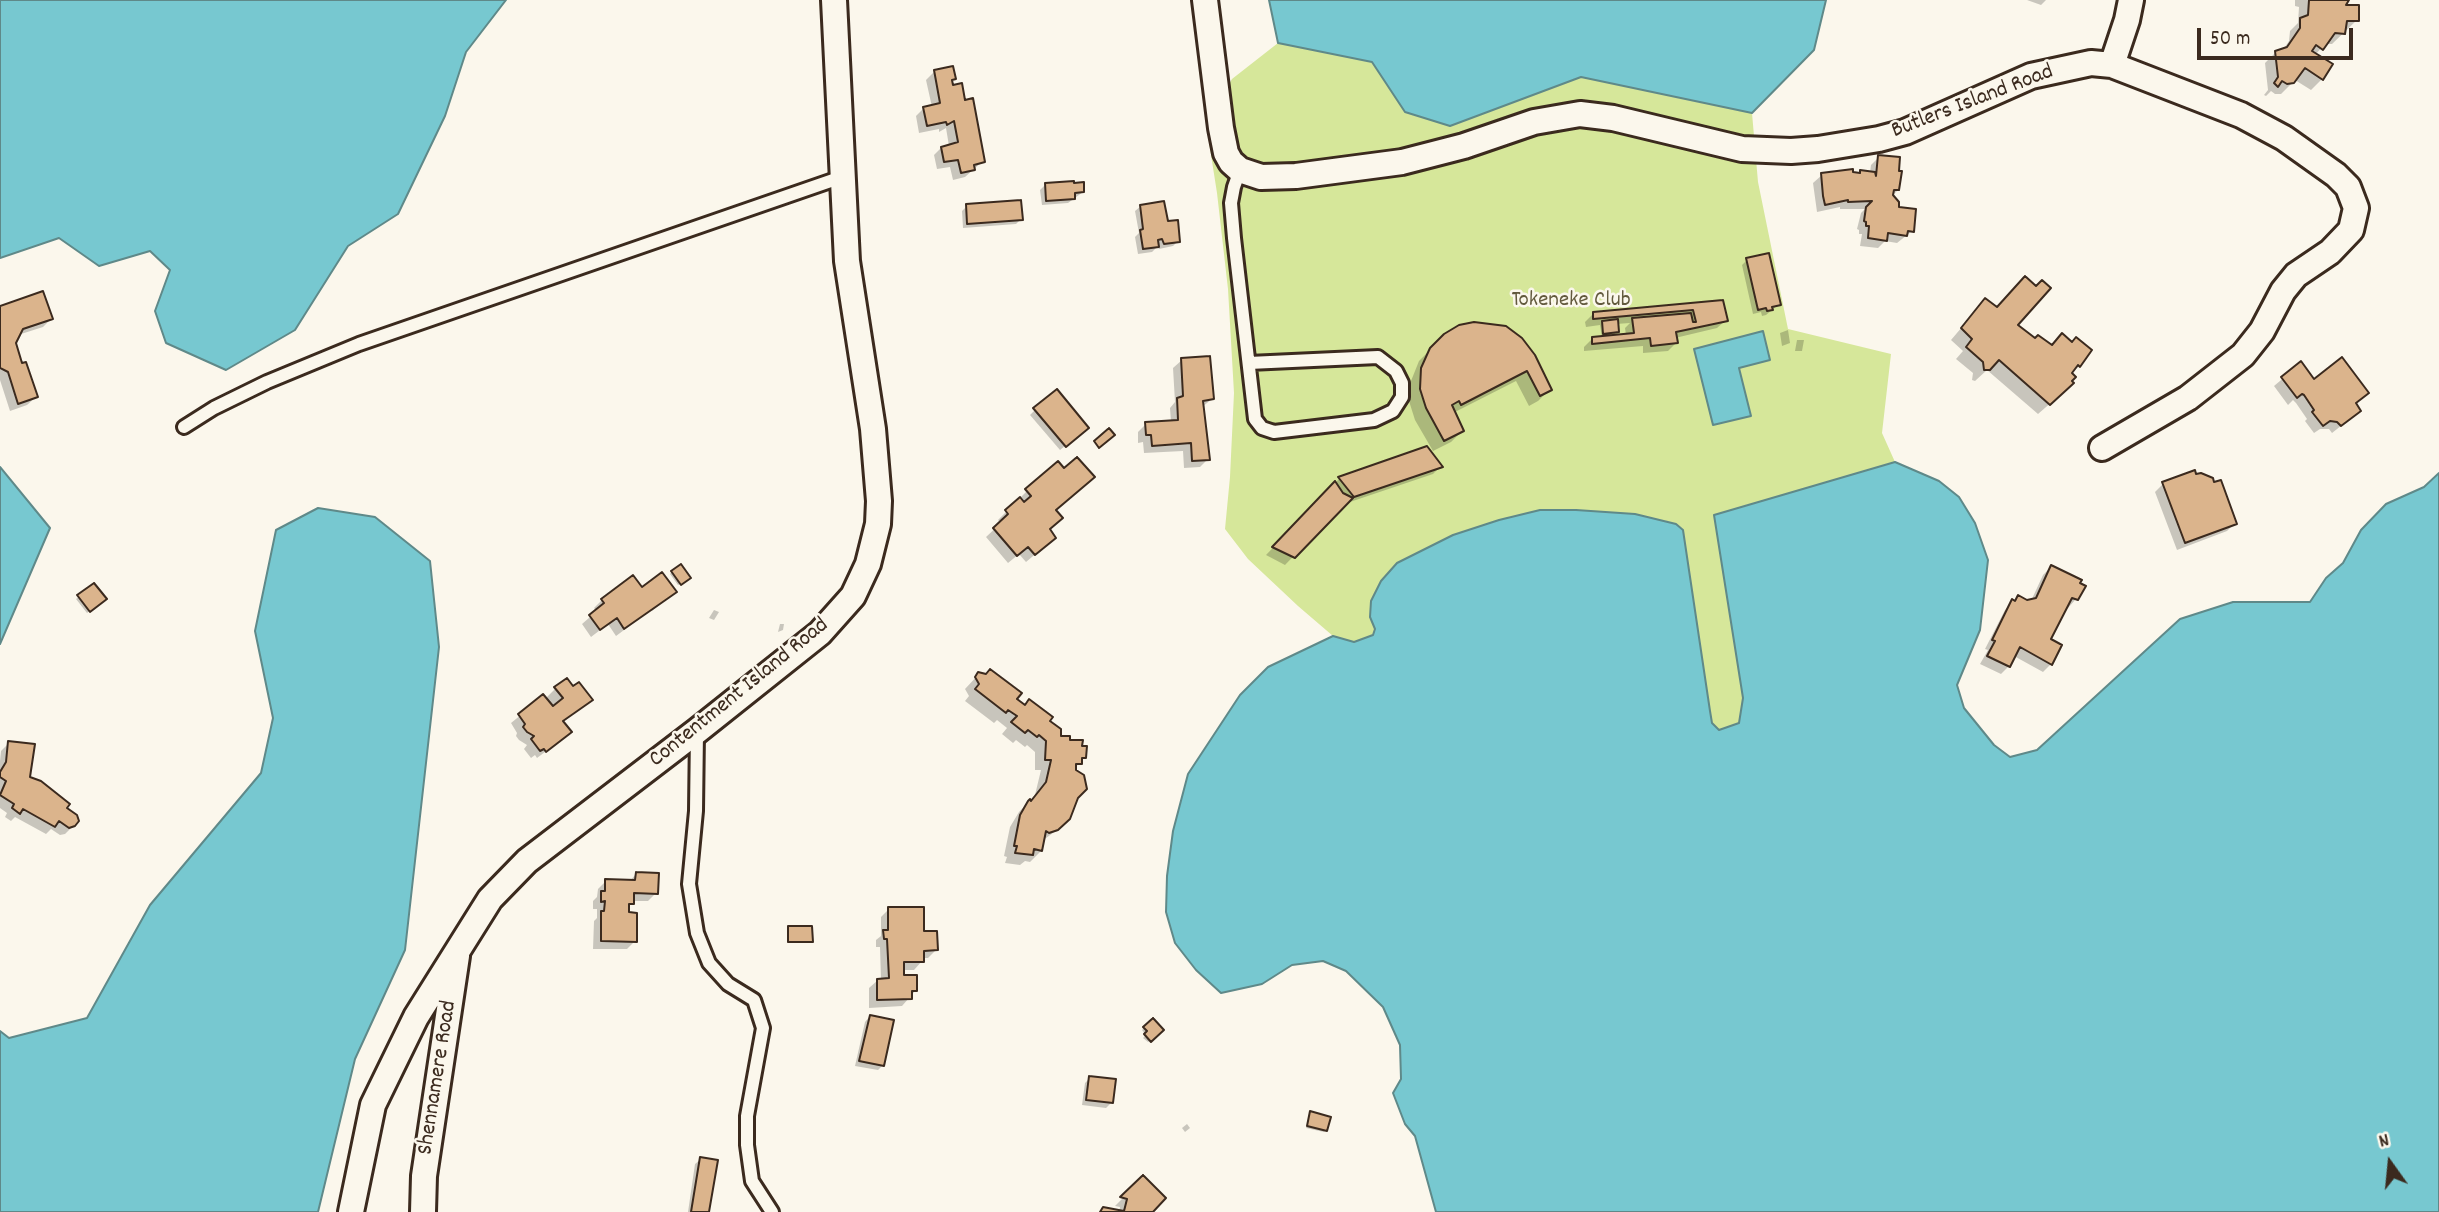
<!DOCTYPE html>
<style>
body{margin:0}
#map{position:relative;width:2439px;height:1212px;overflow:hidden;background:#fbf7ec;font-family:Dekko,sans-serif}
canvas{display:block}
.north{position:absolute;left:2355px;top:1128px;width:70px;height:70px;-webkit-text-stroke:5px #fbf7ec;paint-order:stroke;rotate:345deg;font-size:19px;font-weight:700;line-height:28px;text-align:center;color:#3b2a1e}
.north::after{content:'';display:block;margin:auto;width:24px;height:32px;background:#3b2a1e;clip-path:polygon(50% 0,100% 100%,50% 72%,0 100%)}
.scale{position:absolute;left:2197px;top:28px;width:156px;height:32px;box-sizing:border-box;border:4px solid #3b2a1e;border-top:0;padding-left:9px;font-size:21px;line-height:24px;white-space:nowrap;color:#3b2a1e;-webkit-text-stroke:5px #fbf7ec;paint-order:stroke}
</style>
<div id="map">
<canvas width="2439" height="1212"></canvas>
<div class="north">N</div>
<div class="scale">50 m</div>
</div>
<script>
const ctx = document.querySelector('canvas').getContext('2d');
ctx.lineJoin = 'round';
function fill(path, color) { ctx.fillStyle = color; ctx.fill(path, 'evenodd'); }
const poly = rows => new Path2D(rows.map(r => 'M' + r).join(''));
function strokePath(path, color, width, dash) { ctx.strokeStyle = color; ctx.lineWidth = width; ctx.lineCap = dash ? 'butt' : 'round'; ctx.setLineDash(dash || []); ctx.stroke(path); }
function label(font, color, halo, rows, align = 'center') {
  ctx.font = font + ' Dekko,sans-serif'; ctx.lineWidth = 5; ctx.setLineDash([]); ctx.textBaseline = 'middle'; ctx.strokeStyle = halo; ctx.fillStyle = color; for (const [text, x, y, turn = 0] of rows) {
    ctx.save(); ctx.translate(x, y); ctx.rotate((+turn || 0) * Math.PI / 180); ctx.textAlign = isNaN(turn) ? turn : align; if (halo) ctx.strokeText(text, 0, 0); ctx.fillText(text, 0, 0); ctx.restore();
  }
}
fill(poly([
 [1278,43,1372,62,1405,112,1449,126,1581,77,1752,113,1758,182,1788,329,1891,354,1882,433,1895,462,1714,515,1743,698,1739,723,1718,730,1712,723,1683,530,1676,524,1635,514,1576,510,1540,510,1499,520,1453,535,1397,564,1381,581,1370,617,1375,629,1373,635,1354,642,1333,636,1298,606,1248,559,1225,529,1230,477,1234,393,1228,289,1217,193,1206,123,1232,79]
]), '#d6e79a');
const water = poly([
 [0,0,506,0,466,52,445,116,398,214,348,246,295,330,226,370,166,343,155,311,170,270,150,251,99,266,59,238,0,258,0,0],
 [1269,0,1826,0,1814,50,1752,113,1581,77,1450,126,1405,112,1372,62,1278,43,1269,0],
 [1763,331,1770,360,1739,368,1751,416,1713,425,1694,349,1763,331],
 [1895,462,1939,481,1959,497,1975,523,1988,560,1980,630,1957,685,1964,708,1994,745,2010,757,2037,750,2180,619,2233,602,2310,602,2326,578,2343,563,2361,530,2386,504,2424,487,2439,473,2439,1212,1436,1212,1415,1136,1405,1124,1393,1093,1401,1079,1400,1045,1383,1007,1346,971,1323,961,1292,965,1262,984,1221,993,1196,970,1175,943,1166,912,1167,876,1173,831,1188,774,1240,695,1268,667,1333,636,1354,642,1373,635,1375,629,1370,617,1371,601,1381,581,1397,563,1453,535,1499,520,1540,510,1576,510,1635,514,1676,524,1683,530,1710,711,1712,723,1719,730,1739,723,1743,698,1714,515,1895,462],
 [0,467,50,528,0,644,0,467],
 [318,508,375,517,430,561,439,647,405,950,355,1059,318,1212,0,1212,0,1031,9,1038,87,1018,150,905,261,773,273,718,255,631,276,530,318,508]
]);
fill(water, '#77c8d0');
strokePath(water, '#5f8989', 2);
fill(poly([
 [2027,0,2046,0,2041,5],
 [2295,0,2347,0,2342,7,2357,20,2332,44,2325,44,2315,55,2322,79,2311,90,2295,80,2281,94,2275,94,2271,91,2266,96,2264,95,2268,90,2265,63,2276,52,2283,50,2289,41,2290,31,2298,23,2299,7,2295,6],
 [934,72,954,79,951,83,983,161,965,177,953,180,950,167,937,169,934,155,942,147,949,146,946,128,939,132,939,129,919,133,916,116,924,108,932,107,926,80],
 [1879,157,1898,190,1892,196,1897,208,1912,231,1897,243,1885,241,1878,248,1860,246,1862,234,1859,234,1859,230,1857,229,1861,213,1865,209,1840,209,1840,207,1817,212,1813,183,1822,175,1870,173,1871,165],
 [1045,185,1083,192,1068,203,1042,205,1040,190],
 [967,206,1021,219,1016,224,963,228,962,211],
 [1141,206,1166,223,1178,241,1173,246,1159,249,1158,246,1152,252,1138,254,1135,237,1139,233,1135,211],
 [1747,260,1779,304,1766,315,1762,316,1761,312,1753,314,1742,265],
 [1985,300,2035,340,2051,346,2062,335,2079,366,2070,375,2070,381,2061,394,2038,414,1987,370,1975,381,1972,380,1973,373,1956,359,1963,351,1951,340],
 [1722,302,1726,320,1717,328,1675,338,1676,343,1668,351,1643,353,1643,346,1584,351,1584,347,1592,339,1602,338,1600,325,1586,327,1585,322,1593,314],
 [1630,323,1625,328,1626,335,1612,337,1617,331,1616,324],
 [0,308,51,319,43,327,18,335,15,341,21,365,36,397,27,405,10,411,0,380],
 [1474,324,1549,390,1538,401,1529,406,1516,381,1453,413,1462,431,1451,442,1433,451,1415,420,1409,401,1411,381,1419,361,1445,335],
 [1788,330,1790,343,1782,346,1780,333],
 [1797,340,1804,340,1802,351,1795,351],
 [1182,360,1212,399,1202,407,1208,459,1200,467,1184,468,1183,451,1144,453,1143,442,1138,443,1138,432,1146,424,1171,422,1170,408,1175,402,1173,368],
 [2300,364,2314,381,2355,404,2351,418,2332,433,2329,429,2320,429,2314,433,2305,421,2307,419,2296,403,2293,400,2288,405,2274,386],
 [1035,410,1081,433,1060,450,1030,415],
 [1441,466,1433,474,1344,504,1285,565,1266,555,1340,478],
 [1064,470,1045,546,1026,562,1019,554,1008,563,986,537,1001,523,998,520,1027,491],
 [2163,484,2235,523,2227,531,2177,550,2155,492],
 [2051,567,2076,599,2068,608,2066,607,2049,640,2051,664,2043,672,2014,656,2009,666,2001,674,1980,664,1988,650,1985,649,2005,610,2018,597,2027,602,2031,601,2043,575],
 [672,572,687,579,678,585,670,574],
 [94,585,105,599,87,613,76,599],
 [641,589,675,592,652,611,651,610,616,636,608,624,591,637,582,624,597,611,594,608,602,600],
 [714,610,719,612,714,620,709,618],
 [780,624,784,624,783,630,778,632],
 [979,674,1048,721,1059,738,1085,757,1074,769,1077,797,1057,830,1042,841,1041,851,1030,862,1025,861,1020,865,1005,863,1007,857,1004,856,1010,827,1019,812,1035,795,1041,770,1035,770,1035,752,1027,745,1025,747,1016,740,1013,743,1002,734,1007,728,997,720,994,723,965,701,969,696,965,689],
 [573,688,591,700,562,722,561,740,537,758,535,755,531,758,524,749,527,745,519,740,516,736,517,733,511,723,543,697,545,699,555,689],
 [9,743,28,778,65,809,74,825,65,834,60,835,51,829,46,834,15,817,11,821,5,817,7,813,0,808,0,761,1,751],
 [636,874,656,893,648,901,633,901,627,909,635,941,627,949,593,949,594,921,597,918,597,909,593,909,593,901,597,897,598,889,606,881,629,882],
 [889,909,922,933,936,950,928,958,922,958,922,961,914,970,902,970,902,977,916,990,902,1006,869,1008,869,988,878,980,881,980,880,947,876,947,876,940,881,936,881,917],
 [789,928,811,941,809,943,787,943,787,930],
 [870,1016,883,1065,878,1070,855,1066,865,1022],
 [1153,1020,1162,1030,1148,1042,1143,1038,1146,1035,1142,1030],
 [1090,1078,1111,1103,1106,1108,1082,1105,1085,1083],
 [1311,1113,1326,1130,1324,1132,1306,1128],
 [1187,1124,1190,1128,1185,1132,1182,1128],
 [701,1159,707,1212,688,1212,695,1164],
 [1143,1178,1151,1212,1100,1212,1119,1212,1120,1207,1115,1206]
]), '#0003');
const building = poly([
 [2309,0,2349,0,2346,5,2359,5,2359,21,2347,21,2345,34,2335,33,2323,50,2316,45,2312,51,2333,64,2323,80,2305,68,2294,83,2287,84,2282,81,2278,87,2274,83,2278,77,2275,51,2287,47,2300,28,2300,18,2308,15,2309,0],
 [953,66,956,79,952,80,953,85,962,83,965,100,973,98,985,162,974,165,975,170,961,173,958,160,944,162,941,147,958,142,954,121,947,125,946,122,927,126,923,107,940,103,934,70,953,66],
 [1878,155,1900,157,1899,171,1902,171,1899,190,1894,190,1893,195,1899,202,1899,207,1916,209,1914,232,1908,231,1907,236,1888,233,1887,241,1868,238,1869,226,1866,226,1866,222,1864,221,1866,207,1872,201,1848,202,1848,200,1825,205,1823,196,1821,173,1853,169,1853,172,1860,173,1860,170,1875,172,1876,176,1878,155],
 [1074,181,1074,183,1084,182,1084,192,1075,193,1075,199,1046,201,1045,183,1074,181],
 [1021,200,1023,220,967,224,966,204,1021,200],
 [1164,201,1168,221,1178,220,1180,242,1164,244,1162,239,1158,240,1159,247,1143,249,1140,230,1143,229,1140,205,1164,201],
 [1769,253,1781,305,1772,307,1773,310,1767,311,1766,308,1758,310,1746,258,1769,253],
 [2025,276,2036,286,2042,280,2051,288,2018,325,2035,338,2038,335,2052,345,2062,333,2072,342,2076,337,2092,350,2080,367,2078,365,2072,373,2076,377,2072,381,2074,383,2050,405,1999,360,1990,370,1984,370,1983,362,1966,347,1972,339,1961,328,1985,298,1997,307,2025,276],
 [43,291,53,319,23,329,16,343,22,363,26,362,38,397,18,404,8,372,0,368,0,306,43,291],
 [1723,300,1728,321,1676,332,1678,343,1651,346,1650,338,1592,344,1592,337,1634,333,1632,318,1691,313,1693,322,1696,322,1693,310,1593,319,1593,312,1723,300],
 [1618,319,1619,332,1603,334,1602,321,1618,319],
 [1474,322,1506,326,1522,338,1535,355,1552,390,1540,396,1527,371,1461,405,1459,401,1452,405,1464,431,1444,441,1426,408,1420,389,1421,368,1430,348,1444,334,1459,325,1474,322],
 [1210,356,1214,399,1203,401,1210,460,1192,461,1191,443,1152,446,1151,435,1146,435,1145,422,1178,420,1177,398,1183,396,1181,358,1210,356],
 [2342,357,2369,393,2356,403,2361,411,2341,426,2337,422,2330,421,2323,426,2312,412,2314,410,2304,395,2302,394,2297,398,2281,377,2301,361,2314,379,2342,357],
 [1057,389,1089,428,1066,447,1033,408,1057,389],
 [1109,428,1115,435,1099,448,1094,441,1109,428],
 [1427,446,1443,467,1354,497,1338,477,1427,446],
 [1077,457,1095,477,1056,510,1063,518,1050,529,1056,538,1035,555,1028,547,1017,556,993,528,1008,514,1005,510,1020,497,1024,502,1031,496,1025,489,1058,461,1064,468,1077,457],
 [2195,470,2196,474,2201,473,2213,478,2214,482,2221,480,2237,524,2185,543,2162,482,2195,470],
 [1335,481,1343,493,1353,498,1295,558,1272,547,1335,481],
 [681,564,691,578,681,585,671,571,681,564],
 [2051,565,2082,580,2080,583,2086,586,2078,600,2072,598,2051,639,2062,645,2052,665,2020,647,2010,667,1987,656,1995,641,1992,640,2012,599,2015,601,2018,595,2027,600,2036,598,2051,565],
 [662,572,677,592,624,629,617,618,600,630,589,615,604,603,601,599,633,575,642,587,662,572],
 [94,583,107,599,90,612,77,595,94,583],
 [990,669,1022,693,1017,699,1025,705,1029,699,1053,717,1050,721,1061,729,1061,736,1070,736,1070,740,1083,740,1082,746,1087,746,1086,758,1082,758,1082,764,1076,764,1076,770,1084,775,1087,789,1078,798,1070,819,1058,830,1049,833,1046,831,1042,851,1034,849,1033,855,1015,853,1017,846,1014,846,1020,815,1028,801,1030,799,1031,801,1046,782,1051,760,1045,760,1046,741,1039,735,1037,737,1028,730,1025,733,1011,722,1017,716,1008,710,1006,713,975,689,979,684,975,677,978,672,986,674,990,669],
 [567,678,573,686,579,682,593,700,563,721,572,732,546,752,544,749,540,751,531,739,534,736,527,732,523,727,525,724,518,714,543,694,553,706,563,698,554,687,567,678],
 [8,741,35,744,30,777,41,781,70,804,67,808,77,815,79,821,75,826,69,828,59,821,55,827,23,809,20,814,12,808,14,804,0,795,6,781,0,777,0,772,6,762,8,741],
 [636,872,659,873,658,894,634,893,634,904,629,904,629,912,637,913,637,942,601,941,601,911,604,911,605,901,601,902,601,891,605,891,605,879,635,880,636,872],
 [888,907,924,907,924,931,937,931,938,950,924,951,924,962,904,962,904,975,917,975,917,991,912,991,912,999,877,1000,877,979,889,978,887,939,884,939,883,930,888,930,888,907],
 [788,926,812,926,813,942,788,942,788,926],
 [870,1015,894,1020,884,1066,859,1061,870,1015],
 [1153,1018,1164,1030,1151,1042,1144,1034,1147,1031,1143,1027,1153,1018],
 [1089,1076,1116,1079,1113,1103,1086,1100,1089,1076],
 [1310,1111,1331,1117,1327,1131,1307,1126,1310,1111],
 [700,1157,718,1160,709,1212,691,1212,700,1157],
 [1143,1175,1166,1198,1153,1212,1100,1212,1103,1207,1124,1211,1127,1199,1120,1197,1143,1175]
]);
fill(building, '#dbb48c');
strokePath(building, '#3b2a1e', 2);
const lane = poly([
 [1240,170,1234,187,1231,203,1234,238,1255,419,1262,428,1274,432,1374,420,1393,411,1402,397,1402,383,1396,371,1378,357,1249,363],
 [184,427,214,408,267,382,359,344,842,177],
 [697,732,696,811,689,884,697,933,709,963,728,984,754,1000,763,1028,747,1116,747,1145,752,1181,772,1212]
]);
const street = poly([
 [1205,0,1221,128,1226,153,1231,162,1240,170,1261,177,1296,176,1402,162,1464,146,1534,122,1580,114,1613,118,1742,149,1791,151,1818,149,1879,139,1905,132,2031,76,2091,63,2112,65,2241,115,2284,138,2336,175,2348,187,2356,208,2351,230,2330,252,2296,275,2283,291,2262,331,2243,355,2188,398,2102,448],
 [2112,65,2127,20,2131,0],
 [351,1212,373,1105,416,1017,490,899,527,861,697,731,820,633,853,596,868,564,878,524,879,501,873,429,847,261,834,0],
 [423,1212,424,1176,457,956]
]);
strokePath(lane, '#3b2a1e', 18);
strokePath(street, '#3b2a1e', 30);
strokePath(lane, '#fbf7ec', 12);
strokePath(street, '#fbf7ec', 24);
label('23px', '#3b2a1e', '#fbf7ec', [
 ["Butlers Island Road",1973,103,-21],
 ["Contentment Island Road",740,694,-39],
 ["Shennamere Road",439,1078,-81]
]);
label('23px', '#62593d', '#fbf7ec', [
 ["Tokeneke Club",1571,302]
]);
</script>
